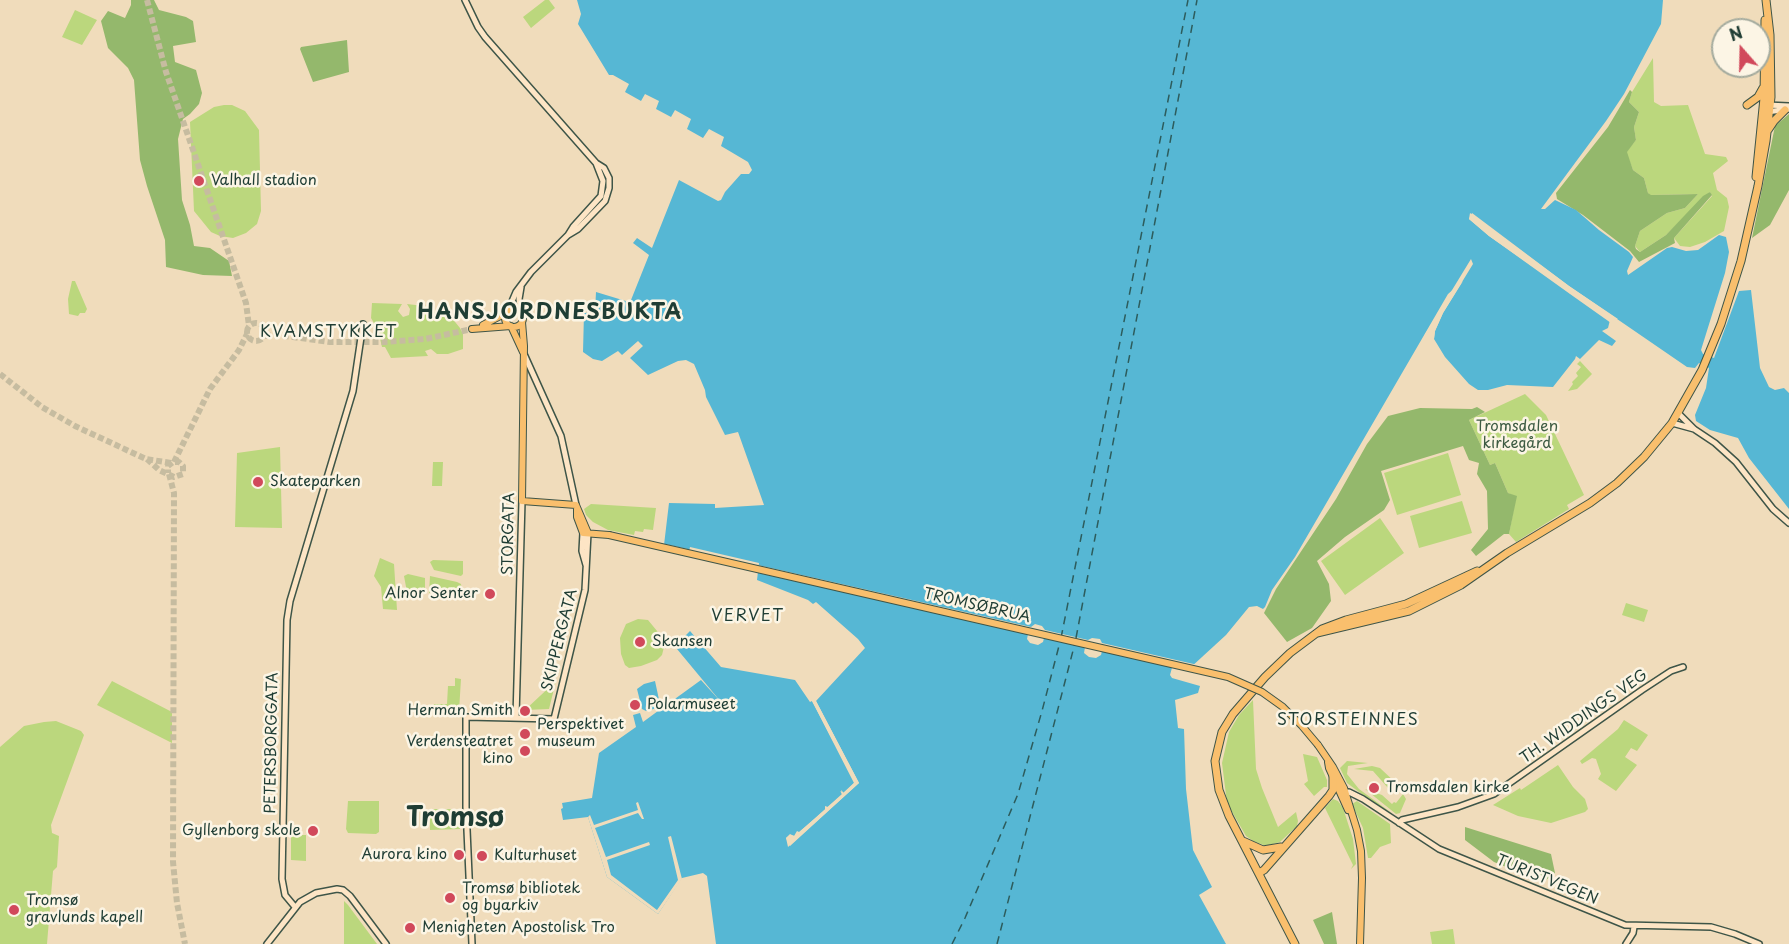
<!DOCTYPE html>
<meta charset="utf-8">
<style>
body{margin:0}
#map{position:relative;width:1789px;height:944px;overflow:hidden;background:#f0dcbb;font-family:"Playpen Sans",sans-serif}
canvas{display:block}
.north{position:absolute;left:1711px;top:18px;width:60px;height:60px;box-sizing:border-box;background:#fcf5e5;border:2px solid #a4ab9e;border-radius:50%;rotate:340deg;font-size:16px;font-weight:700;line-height:24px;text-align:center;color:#1f3d34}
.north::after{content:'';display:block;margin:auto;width:21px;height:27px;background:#d1495b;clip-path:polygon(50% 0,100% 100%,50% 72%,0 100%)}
</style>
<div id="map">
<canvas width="1789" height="944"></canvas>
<div class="north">N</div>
</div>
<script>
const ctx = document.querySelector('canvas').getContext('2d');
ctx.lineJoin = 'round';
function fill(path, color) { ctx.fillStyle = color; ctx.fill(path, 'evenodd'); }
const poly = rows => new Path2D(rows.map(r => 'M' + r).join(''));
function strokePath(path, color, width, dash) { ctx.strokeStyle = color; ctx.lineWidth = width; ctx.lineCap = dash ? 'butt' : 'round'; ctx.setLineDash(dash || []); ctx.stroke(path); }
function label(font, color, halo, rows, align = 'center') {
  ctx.font = font + ' "Playpen Sans",sans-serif'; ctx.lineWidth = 5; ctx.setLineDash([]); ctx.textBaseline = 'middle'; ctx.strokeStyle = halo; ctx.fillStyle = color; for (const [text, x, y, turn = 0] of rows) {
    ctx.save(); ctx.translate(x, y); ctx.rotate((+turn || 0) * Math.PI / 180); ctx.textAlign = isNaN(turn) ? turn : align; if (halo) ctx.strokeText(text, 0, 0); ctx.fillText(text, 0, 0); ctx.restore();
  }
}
fill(poly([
 [545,0,549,0,555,8,531,28,523,17],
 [75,10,97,20,82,45,62,37],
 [1653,58,1654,102,1661,106,1688,105,1705,154,1726,157,1728,161,1713,173,1717,190,1727,198,1729,207,1724,231,1705,242,1690,247,1680,246,1674,238,1712,196,1710,192,1666,235,1640,252,1635,246,1640,231,1667,213,1685,208,1698,194,1650,195,1648,193,1644,178,1633,170,1626,152,1636,140,1634,127,1639,112,1629,102,1632,92],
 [224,105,232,105,245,111,259,130,261,211,257,224,246,233,233,238,220,236,211,232,194,211,190,122,214,107],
 [72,281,75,281,87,309,85,313,80,313,78,316,69,314,68,299],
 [372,303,402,304,398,311,403,317,409,315,410,309,407,304,432,307,434,312,440,310,451,317,460,328,463,334,463,349,448,354,437,354,431,349,425,351,428,356,391,358,385,347,382,347,378,330,371,318],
 [1580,361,1592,374,1577,389,1568,391,1573,384,1572,382,1578,376,1576,373,1581,367,1577,364],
 [1525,394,1546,415,1584,495,1567,505,1569,509,1516,542,1509,534,1516,497,1508,493,1495,463,1490,465,1469,420],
 [280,447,282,528,235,527,237,453],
 [1448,453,1461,495,1397,515,1384,473],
 [433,462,443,462,442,486,432,486],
 [1462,501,1472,533,1419,548,1410,516],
 [591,504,656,508,653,530,644,529,643,532,635,531,634,535,608,530,593,522,586,515,584,509],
 [1380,518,1404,553,1345,595,1321,561],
 [380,558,394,564,397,610,383,609,381,587,374,576],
 [433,560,463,561,463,574,461,576,434,570,430,562],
 [408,574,425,578,425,594,407,592,404,576],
 [430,576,457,582,461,584,462,594,429,593],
 [1626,603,1648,610,1644,622,1622,615],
 [638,619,648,620,662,637,664,647,662,655,657,660,641,666,629,668,625,665,621,654,620,638,626,624],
 [455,678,461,679,459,711,436,710,434,704,447,704,448,686,455,686],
 [112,681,172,712,172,743,97,705],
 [556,681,549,709,525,710],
 [1253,700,1256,769,1262,788,1278,827,1296,812,1298,821,1297,826,1280,842,1266,846,1253,841,1246,836,1227,803,1222,763,1229,732,1239,715],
 [1624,720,1648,735,1637,751,1631,748,1625,757,1637,765,1616,791,1598,779,1601,774,1596,759,1592,758,1582,764,1580,761,1618,729],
 [56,721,81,731,84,735,51,825,52,833,59,836,57,867,53,871,47,944,0,944,0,747,24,726,44,722],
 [1303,754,1317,757,1327,780,1327,787,1324,787,1314,796,1304,784,1308,781],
 [1347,761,1368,763,1348,766,1347,774,1359,789,1393,814,1367,798,1347,783,1340,768],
 [1558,765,1573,787,1585,799,1588,809,1585,812,1551,823,1518,816,1493,805,1520,788,1521,790],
 [1372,766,1380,768,1397,784,1402,790,1398,788,1396,790,1400,793,1388,788,1373,771,1354,769],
 [1365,789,1382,795,1392,804,1394,802,1396,803,1403,794,1406,799,1400,813,1396,814],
 [1333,799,1338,801,1343,808,1353,839,1356,864,1351,869,1353,865,1325,808],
 [348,801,379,801,379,832,376,834,348,833,346,829],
 [1357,801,1390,824,1391,843,1380,847,1371,858,1368,858,1363,828,1352,804],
 [458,809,460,829,430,830,430,809],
 [291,835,306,835,306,861,291,860],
 [344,901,348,905,377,944,344,944],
 [1453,929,1455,944,1432,944,1430,932]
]), '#bbd77d');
fill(poly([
 [131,0,154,0,159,10,186,17,193,21,196,42,173,46,175,62,196,70,202,93,199,104,190,114,183,119,178,139,182,200,190,225,194,246,210,248,229,261,232,276,203,275,166,267,165,240,147,186,140,160,134,80,128,68,108,48,101,21,108,11,125,18,131,5],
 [347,40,349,72,313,82,300,49,301,47],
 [1630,90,1632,92,1629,102,1639,112,1634,127,1636,140,1627,152,1633,170,1644,178,1648,193,1651,195,1698,194,1685,208,1667,213,1640,231,1635,246,1636,249,1640,252,1666,235,1703,196,1710,192,1712,195,1674,238,1675,243,1639,262,1630,251,1583,215,1557,199,1556,193,1608,127],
 [1789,114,1789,190,1770,225,1752,238,1775,126],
 [1477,407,1485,412,1469,420,1490,465,1495,463,1508,493,1517,496,1509,534,1504,534,1476,556,1471,550,1488,529,1487,491,1477,474,1479,463,1469,460,1463,446,1381,471,1390,500,1384,510,1345,537,1317,561,1329,584,1331,601,1312,628,1287,642,1264,613,1276,589,1336,499,1367,444,1388,416,1420,408,1472,409],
 [1465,827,1551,854,1555,873,1543,882,1494,862,1465,840],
 [1332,912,1337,944,1324,944,1313,920]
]), '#94b86c');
fill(poly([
 [577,0,1663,0,1661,24,1624,94,1606,121,1541,209,1545,209,1555,200,1576,210,1599,230,1629,252,1633,257,1627,271,1628,275,1667,248,1672,247,1686,251,1698,250,1719,235,1726,237,1729,252,1725,273,1701,350,1703,354,1714,358,1739,291,1751,290,1760,368,1769,387,1775,390,1784,388,1789,393,1789,509,1749,458,1738,438,1710,430,1696,421,1695,415,1706,388,1709,368,1699,363,1695,368,1687,367,1569,286,1472,213,1469,219,1489,236,1610,320,1608,328,1602,331,1616,341,1612,346,1599,340,1580,359,1576,356,1575,359,1553,387,1507,385,1488,390,1478,390,1469,384,1445,357,1434,339,1435,331,1443,313,1463,281,1448,294,1295,557,1272,590,1265,607,1263,609,1257,606,1249,607,1226,635,1190,668,1173,664,1170,675,1172,678,1200,686,1198,693,1175,700,1178,728,1184,729,1186,789,1193,850,1212,887,1199,895,1226,944,716,944,707,876,703,873,682,878,658,914,607,877,588,817,563,820,561,809,563,808,562,803,592,798,599,753,636,727,633,715,640,713,643,722,658,711,657,708,646,711,642,709,637,689,644,684,655,681,661,709,701,680,721,702,677,649,684,642,691,648,693,647,685,636,690,631,721,667,795,680,810,702,812,701,855,782,843,793,840,791,842,794,795,836,790,835,786,838,790,846,859,783,816,701,865,648,858,639,816,602,813,604,808,600,757,580,759,563,690,547,688,556,664,545,669,503,715,504,715,508,764,505,738,432,725,435,706,397,705,390,694,364,686,360,678,361,648,375,630,358,643,346,638,341,622,355,618,351,602,361,593,359,583,352,584,313,595,312,596,292,629,302,631,300,649,255,633,243,637,238,652,248,679,180,718,201,721,200,725,192,741,174,749,174,752,170,748,162,721,146,724,137,709,129,703,138,687,129,691,119,675,110,671,117,656,109,659,101,645,94,641,101,625,92,629,84,613,75,609,75,578,24,581,14]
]), '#56b7d4');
fill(poly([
 [1470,213,1569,286,1618,319,1613,319,1613,321,1611,323,1570,294,1489,236,1469,219],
 [1471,259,1473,264,1443,313,1435,331,1434,339,1431,338,1432,331,1436,321,1427,336,1424,336],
 [661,543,1031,627,1035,624,1042,626,1045,630,1088,640,1092,638,1100,639,1102,643,1198,665,1192,670,1102,651,1101,655,1096,658,1089,657,1084,653,1085,647,1044,638,1043,642,1038,645,1030,643,1027,639,1028,634,754,572,756,565,692,551,690,558,663,551],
 [812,701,816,701,859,783,788,847,786,838,790,834,794,836,797,831,799,832,825,810,825,806,828,807,842,795,841,790,844,793,854,783],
 [638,802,644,819,642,819,638,813,595,828,606,857,649,842,650,845,607,860,611,875,657,910,678,880,668,837,671,836,682,879,658,914,607,877,588,817,590,815,594,825,638,810,636,803]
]), '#f0dcbb');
strokePath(poly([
 [1061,638,1188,0],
 [1076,638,1197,0],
 [952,944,965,918,1018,794,1042,711,1060,642],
 [997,944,1075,643]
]), '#2d5c5c', 1.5, [8, 6]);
strokePath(poly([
 [147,0,166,72,246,303,249,326],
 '247 332a9 9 0 1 1 18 0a9 9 0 1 1-18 0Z',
 [265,336,278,335,330,342,384,342,425,339,472,329],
 [0,374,42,407,75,426,146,459,171,463],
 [147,459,159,470,174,477,183,474,183,466,179,462,173,462,168,466,168,473],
 [174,462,210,389,239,350,247,334],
 [169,474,174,493,173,862,177,903,185,944]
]), '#c6bca0', 6, [6, 3]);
const secondary = poly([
 [465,0,478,27,485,37,596,163,603,181,601,196,573,227,568,235],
 [1767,105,1789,106],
 [1767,112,1789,109],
 [521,312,519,299,521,287],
 [507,313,516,292,531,272,568,235,578,229,605,201,609,188,609,178,604,168,596,163],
 [524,354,561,436,576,505],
 [1678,413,1694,429,1715,443,1736,462,1773,509,1789,523],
 [1672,423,1694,429],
 [583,533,582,551,586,565],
 [516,717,522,501],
 [1342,793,1349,792,1363,799,1439,849,1625,925,1711,927,1735,934,1759,944],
 [1399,823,1402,820,1458,807,1494,794,1642,690,1671,671,1683,667],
 [295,907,285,895,282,879,287,620,290,601,353,391,363,324],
 [267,944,300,902,316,893,337,889,343,890,350,896,386,944],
 [472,944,466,807,466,717,554,719,585,590,588,533],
 [1626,944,1633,933,1634,927]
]);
const primary = poly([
 '505 318a9 9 0 1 1 18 0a9 9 0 1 1-18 0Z',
 [522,322,524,346,522,501,576,505,588,533],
 [483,325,506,313],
 [472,329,511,326,523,352],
 [577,509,577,517,583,533,609,535],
 [1318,745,1333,767,1344,788,1357,830,1361,851,1362,878,1360,944],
 [1328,762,1329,768,1348,810]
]);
const highway = poly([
 [1747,105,1758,97,1763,88],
 [1768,130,1774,121,1785,110],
 [1756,177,1764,98,1765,20],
 [1317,633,1409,611,1461,585,1507,553,1590,503,1617,483,1644,457,1672,423,1702,370,1721,324,1741,261,1758,186,1766,141,1771,97,1770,35,1766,0],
 [1243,841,1263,850,1281,847],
 [1259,873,1264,870,1329,796,1333,790,1333,777],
 [1295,944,1229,816,1219,790,1215,761,1222,732,1233,714,1265,677,1290,653,1322,629,1346,620,1406,604,1477,571]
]);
strokePath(secondary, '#3e5548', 8);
strokePath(primary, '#3e5548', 8);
strokePath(highway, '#3e5548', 9);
strokePath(secondary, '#fde5c5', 5);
strokePath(primary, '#f9bf6d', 6);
strokePath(highway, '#f9bf6d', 7);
const primaryBridge = poly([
 [609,535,1228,677,1262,692,1283,707,1302,726,1318,745]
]);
strokePath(primaryBridge, '#3e5548', 8, []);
strokePath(primaryBridge, '#f9bf6d', 6);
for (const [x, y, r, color] of [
 [199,181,6,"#d1495b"],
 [258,482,6,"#d1495b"],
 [490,594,6,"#d1495b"],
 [640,642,6,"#d1495b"],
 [635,705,6,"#d1495b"],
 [525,711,6,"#d1495b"],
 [525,734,6,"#d1495b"],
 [525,751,6,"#d1495b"],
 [1374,788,6,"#d1495b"],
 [313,831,6,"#d1495b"],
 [459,855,6,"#d1495b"],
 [482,856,6,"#d1495b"],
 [450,898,6,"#d1495b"],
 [14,910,6,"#d1495b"],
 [410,928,6,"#d1495b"]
]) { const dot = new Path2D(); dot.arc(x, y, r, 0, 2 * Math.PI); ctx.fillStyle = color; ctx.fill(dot); strokePath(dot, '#fcf5e5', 2); }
label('15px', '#1f3d34', '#fcf5e5', [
 ["Valhall stadion",211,181],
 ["Skateparken",270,482],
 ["Alnor Senter",478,594,"right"],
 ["Skansen",652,642],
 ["Polarmuseet",647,705],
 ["Herman Smith",513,711,"right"],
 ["Perspektivet",537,725],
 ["museum",537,742],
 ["Verdensteatret",513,742,"right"],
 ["kino",513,759,"right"],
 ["Tromsdalen kirke",1386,788],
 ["Gyllenborg skole",301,831,"right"],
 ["Aurora kino",447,855,"right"],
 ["Kulturhuset",494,856],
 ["Tromsø bibliotek",462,889],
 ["og byarkiv",462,906],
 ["Tromsø",26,901],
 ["gravlunds kapell",26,918],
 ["Menigheten Apostolisk Tro",422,928]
], 'left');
label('15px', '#3e5c43', '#fcf5e5', [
 ["Tromsdalen",1517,427],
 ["kirkegård",1517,444]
]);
label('15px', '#1f3d34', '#fcf5e5', [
 ["STORGATA",509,534,-89],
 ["TROMSØBRUA",977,606,13],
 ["SKIPPERGATA",560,640,-76],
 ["TH. WIDDINGS VEG",1584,717,-35],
 ["PETERSBORGGATA",272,743,-89],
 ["TURISTVEGEN",1547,880,22]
]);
ctx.letterSpacing = '1.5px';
label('16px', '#1f3d34', '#fcf5e5', [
 ["KVAMSTYKKET",329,333],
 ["VERVET",748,617],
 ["STORSTEINNES",1348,721]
]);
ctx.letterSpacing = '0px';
ctx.letterSpacing = '1.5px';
label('bold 21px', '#1f3d34', '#fcf5e5', [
 ["HANSJORDNESBUKTA",550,313]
]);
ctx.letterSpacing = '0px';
label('bold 27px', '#1f3d34', '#fcf5e5', [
 ["Tromsø",455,819]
]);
</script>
